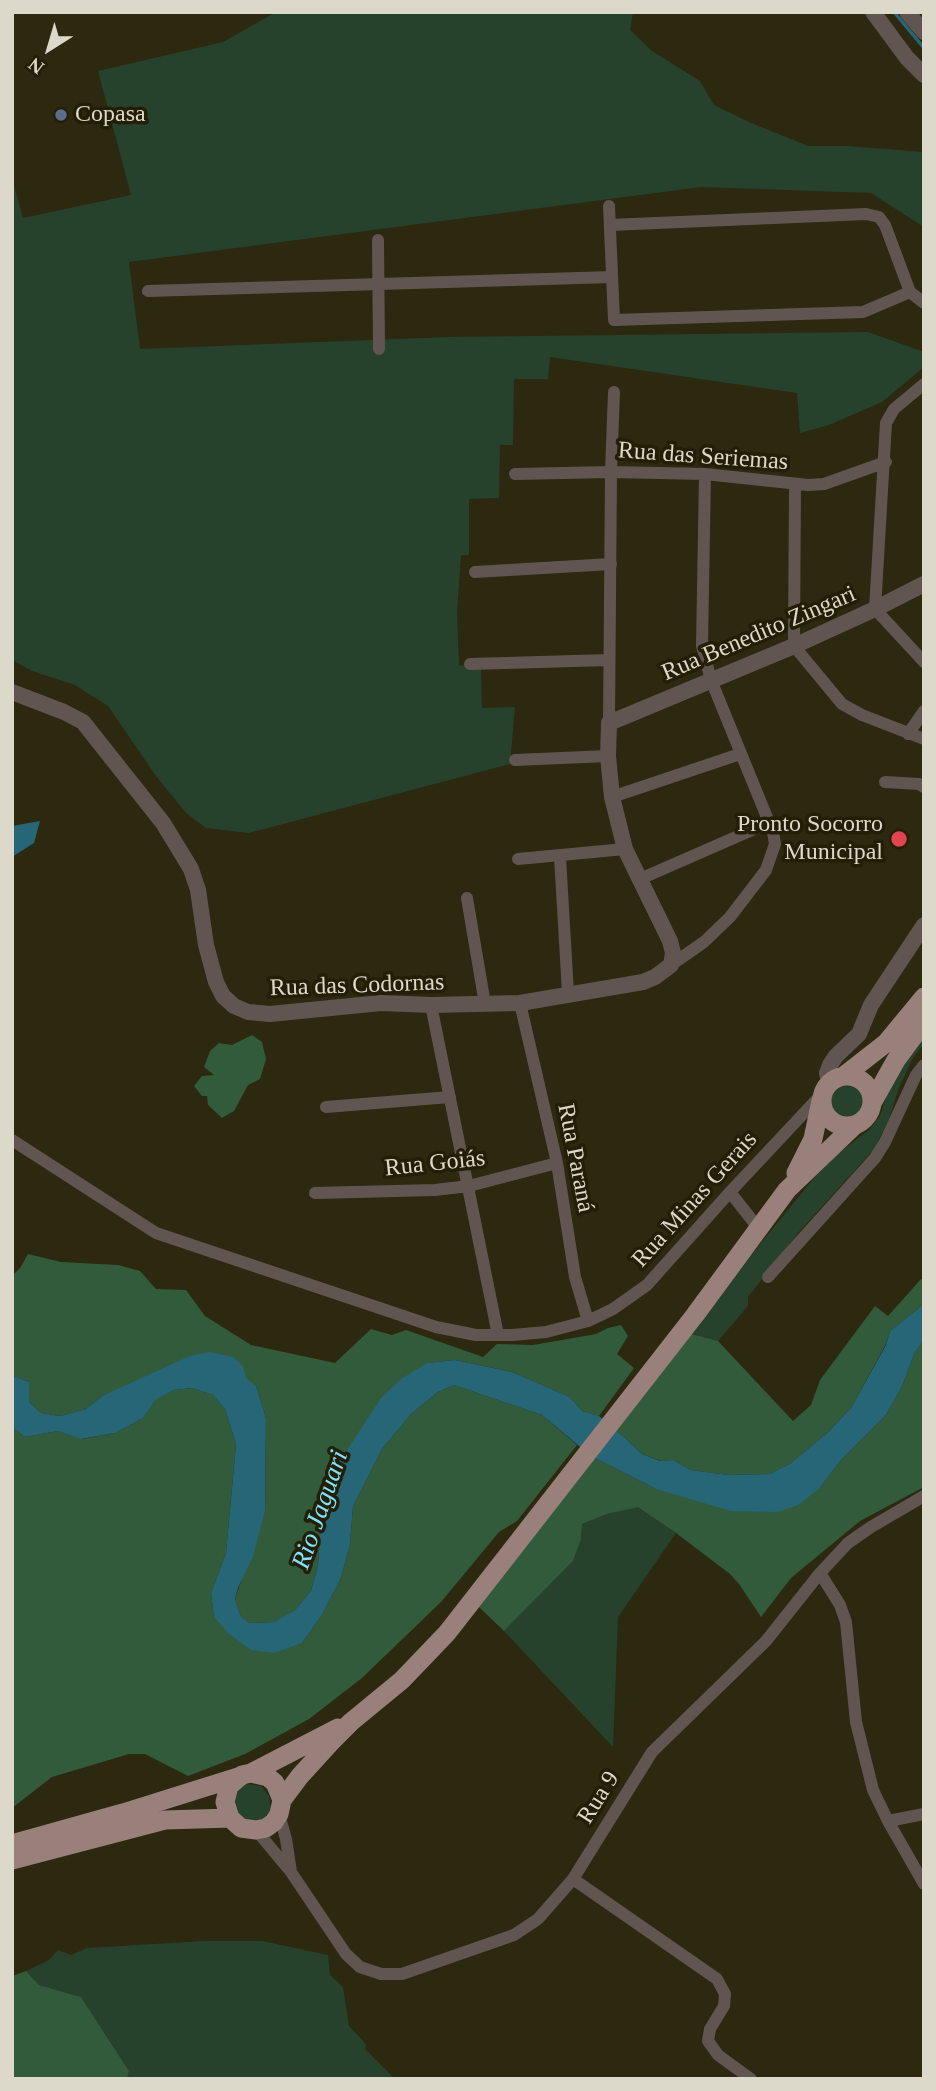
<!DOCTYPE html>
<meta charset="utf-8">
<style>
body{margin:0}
#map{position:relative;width:936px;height:2091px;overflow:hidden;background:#2d2810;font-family:Georgia,serif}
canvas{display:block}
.frame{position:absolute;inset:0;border:14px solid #dcd9cb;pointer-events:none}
.north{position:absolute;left:14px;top:14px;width:70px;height:70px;-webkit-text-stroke:5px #231e06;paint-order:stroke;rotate:217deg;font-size:19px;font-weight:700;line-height:28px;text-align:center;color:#dcd9cb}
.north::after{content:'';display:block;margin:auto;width:24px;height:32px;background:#dcd9cb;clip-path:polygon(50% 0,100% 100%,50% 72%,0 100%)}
</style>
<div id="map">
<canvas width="936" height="2091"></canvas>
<div class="frame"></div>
<div class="north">N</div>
</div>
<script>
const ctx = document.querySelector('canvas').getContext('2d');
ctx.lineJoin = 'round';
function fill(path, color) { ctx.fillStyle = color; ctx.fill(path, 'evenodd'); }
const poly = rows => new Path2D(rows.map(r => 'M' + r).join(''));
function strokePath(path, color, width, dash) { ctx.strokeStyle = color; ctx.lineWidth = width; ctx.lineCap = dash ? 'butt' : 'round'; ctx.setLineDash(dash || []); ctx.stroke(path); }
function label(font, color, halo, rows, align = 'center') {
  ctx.font = font + ' Georgia,serif'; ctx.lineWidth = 7; ctx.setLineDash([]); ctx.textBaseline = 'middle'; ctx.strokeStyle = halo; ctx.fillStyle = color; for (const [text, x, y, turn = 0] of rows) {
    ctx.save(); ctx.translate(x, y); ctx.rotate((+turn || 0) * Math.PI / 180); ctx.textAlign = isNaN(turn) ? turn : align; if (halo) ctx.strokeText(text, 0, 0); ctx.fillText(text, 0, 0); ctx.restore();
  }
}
fill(poly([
 [276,12,633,12,630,30,652,51,700,81,714,105,749,122,808,146,847,146,924,152,924,227,871,193,701,187,129,262,140,349,448,337,868,332,924,352,924,367,882,402,829,425,800,433,797,393,550,357,548,379,514,379,513,445,500,445,499,498,469,499,469,555,461,555,457,613,459,665,481,668,482,708,515,707,510,764,249,833,206,828,186,813,156,776,108,706,75,685,32,671,12,660,12,178,23,218,131,195,98,71,223,42],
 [924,1025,924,1044,913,1058,898,1090,889,1119,874,1149,799,1232,748,1297,748,1306,718,1341,688,1333,826,1163,870,1129,880,1116,896,1065],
 '831 1102a16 16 0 1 1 32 0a16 16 0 1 1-32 0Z',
 [638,1506,676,1533,618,1617,613,1747,504,1631,573,1561,581,1539,582,1524,607,1514],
 [247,1784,261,1786,269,1796,271,1809,264,1820,240,1822,231,1797,240,1786],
 [204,1941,262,1941,328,1955,330,1975,343,1987,349,2026,366,2044,365,2049,395,2079,127,2079,129,2071,81,1997,39,1985,26,1971,49,1960,58,1950,71,1955,87,1948]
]), '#26422c');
fill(poly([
 [252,1035,262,1042,266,1059,260,1079,248,1085,234,1111,222,1118,208,1105,207,1096,202,1096,194,1086,202,1076,214,1075,204,1067,210,1051,219,1043,232,1045],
 [28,1254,61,1262,118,1265,140,1271,156,1289,186,1290,205,1316,251,1345,335,1363,371,1329,392,1335,406,1330,483,1357,497,1344,533,1345,596,1334,608,1328,621,1325,628,1336,617,1354,634,1368,599,1416,582,1411,570,1397,512,1372,455,1360,427,1363,323,1491,318,1565,311,1591,295,1610,275,1622,250,1623,241,1617,235,1599,265,1512,266,1418,256,1386,132,1384,102,1396,86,1409,60,1416,41,1413,29,1402,29,1382,12,1375,12,1276,20,1268],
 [921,1279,924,1280,924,1304,890,1331,886,1344,851,1408,827,1433,791,1463,770,1474,728,1475,691,1470,673,1460,661,1461,642,1454,613,1427,688,1333,718,1341,793,1421,811,1405,820,1380,875,1306,888,1316],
 [924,1340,924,1487,860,1521,791,1578,761,1617,739,1584,730,1574,676,1533,638,1507,607,1514,582,1524,581,1539,573,1561,504,1631,479,1607,591,1456,656,1489,820,1488,841,1460,886,1415,902,1386,915,1352],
 [454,1385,542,1415,577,1445,517,1521,499,1532,441,1602,362,1678,309,1719,245,1754,188,1776,145,1754,129,1754,52,1777,12,1808,12,1427,25,1437,58,1431,83,1439,115,1433,143,1418,154,1400,174,1390,192,1388,213,1395,225,1409,236,1444,226,1553,211,1593,214,1617,302,1643,322,1615,341,1578,350,1544,353,1506,382,1449,411,1414,438,1392],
 [26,1971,39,1985,81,1997,129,2071,127,2079,12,2079,12,1976]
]), '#325b3c');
fill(poly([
 [40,821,34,843,12,857,12,826],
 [924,1304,924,1340,915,1352,902,1386,886,1415,841,1460,820,1488,798,1505,777,1512,731,1511,656,1489,591,1456,542,1415,454,1385,438,1392,411,1414,382,1449,353,1506,350,1544,341,1578,322,1615,302,1643,274,1653,251,1650,228,1633,214,1617,211,1593,226,1553,236,1444,225,1409,213,1395,192,1388,174,1390,155,1400,143,1418,115,1433,81,1439,58,1431,25,1437,12,1427,12,1375,29,1382,29,1402,41,1413,60,1416,86,1409,102,1396,190,1356,209,1352,233,1357,243,1366,246,1378,256,1386,266,1418,265,1512,253,1556,238,1588,235,1599,241,1617,250,1623,274,1622,295,1610,311,1591,318,1565,323,1492,334,1470,381,1398,401,1379,427,1363,455,1360,512,1372,570,1397,582,1411,599,1416,613,1427,642,1454,660,1461,673,1460,691,1470,728,1475,770,1474,791,1463,827,1433,851,1408,886,1345,890,1331]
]), '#266677');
strokePath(poly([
 [894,12,924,48]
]), '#266677', 3.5);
strokePath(poly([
 [609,206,614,320,863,312,910,292],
 [610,225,866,214,879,217,885,225,910,292,924,303],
 [378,240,379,349],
 [148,291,612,277],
 [924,384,894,409,886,423,875,609,924,662],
 [515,474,611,472,705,474,808,485,824,484,886,462],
 [795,484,794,646,842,704,862,715,924,739],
 [475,572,611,564],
 [470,664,609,660],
 [609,723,611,472,614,392],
 [908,734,924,711],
 [515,760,608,756],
 [885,782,919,784,924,787],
 [612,797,740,754],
 [560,857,568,993],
 [518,859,625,849],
 [640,879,768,823],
 [467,898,485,1004],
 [671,965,704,942,730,917,766,870,775,844,773,832,711,680,702,646,705,474],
 [520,1003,557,1163,575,1277,588,1321],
 [431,1005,498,1335],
 [326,1107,450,1097],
 [12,1140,156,1233,436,1327,476,1335,512,1335,546,1332,588,1321,613,1309,647,1285,730,1192,819,1097],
 [730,1192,759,1229],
 [315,1193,435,1190,469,1186,557,1163],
 [768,1277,875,1158,885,1142,916,1075,924,1065],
 [820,1573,840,1605,846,1622,856,1722,873,1790,888,1821,924,1884],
 [279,1814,286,1839,291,1872],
 [888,1821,924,1814],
 [256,1830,291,1872,346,1954,360,1967,381,1974,402,1974,514,1935,538,1919,573,1879,652,1752,766,1641,820,1573,848,1543,871,1527,924,1496],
 [573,1879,717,1979,725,1994,724,2006,710,2029,708,2041,718,2055,751,2079]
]), '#615551', 12);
strokePath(poly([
 [873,12,907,58,924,75],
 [907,12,924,32],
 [12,692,64,712,83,722,163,823,191,869,198,890,206,945,216,982,223,996,234,1006,248,1012,270,1014,381,1003,431,1005,520,1003,643,982,655,977,671,965,673,953,670,941,625,849,612,797,608,756,609,723,794,646,875,609,924,584],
 [829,1082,827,1073,830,1065,836,1056,859,1034,871,1005,924,925]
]), '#615551', 16);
strokePath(poly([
 [845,1075,886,1043,924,997],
 '822 1101a25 25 0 1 1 50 0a25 25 0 1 1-50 0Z',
 [872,1103,896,1060,924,1022],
 [796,1173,813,1139,821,1101],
 [251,1773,268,1777,275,1783,282,1800,279,1814,274,1822,266,1828,256,1830,241,1828,230,1818,225,1802,229,1786,242,1775,251,1773,338,1728],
 [282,1800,300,1776,331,1742,351,1722,402,1680,447,1633,695,1315,787,1190,855,1125],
 [12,1844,123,1813,241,1776],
 [12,1860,165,1820,230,1818]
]), '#9a807a', 19);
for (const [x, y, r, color] of [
 [61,115,7,"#5c6f8a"],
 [899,839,9,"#e0444e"]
]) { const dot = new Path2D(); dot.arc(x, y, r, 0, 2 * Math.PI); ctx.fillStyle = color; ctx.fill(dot); strokePath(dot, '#231e06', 2.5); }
label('24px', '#dcd9cb', '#231e06', [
 ["Copasa",75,115],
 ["Pronto Socorro",883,825,"right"],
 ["Municipal",883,853,"right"]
], 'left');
label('24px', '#dcd9cb', '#231e06', [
 ["Rua das Seriemas",703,457,4],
 ["Rua Benedito Zingari",759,634,-23],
 ["Rua das Codornas",357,986,-2],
 ["Rua Paraná",575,1158,79],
 ["Rua Goiás",435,1164,-6],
 ["Rua Minas Gerais",695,1200,-48],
 ["Rua 9",599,1798,-58]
]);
label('italic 26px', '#80e2fd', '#231e06', [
 ["Rio Jaguari",321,1510,-71]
]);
</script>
